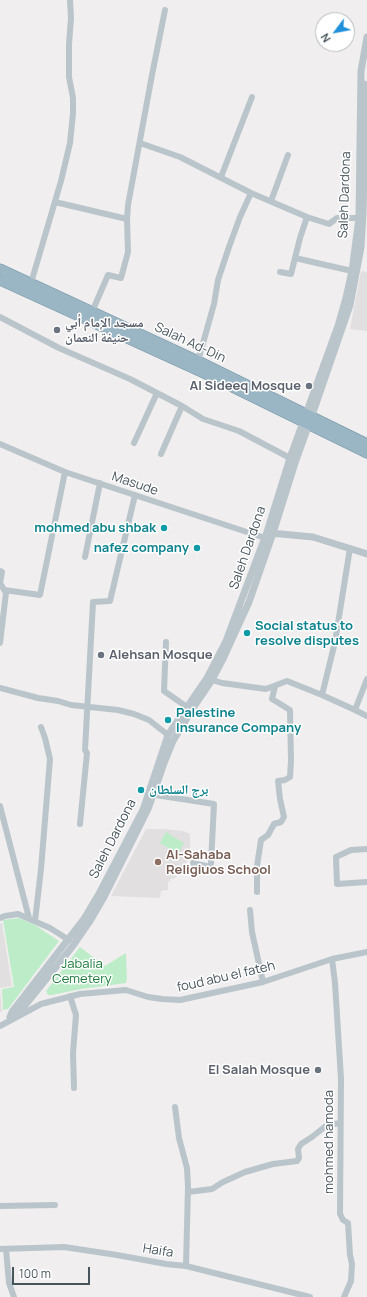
<!DOCTYPE html>
<meta charset="utf-8">
<style>
body{margin:0}
#map{position:relative;width:367px;height:1297px;overflow:hidden;background:#f0eeee;font-family:Manrope,sans-serif}
canvas{display:block}
.north{position:absolute;left:315px;top:12px;width:40px;height:40px;box-sizing:border-box;background:#fff;border:1px solid #b5bbbd;border-radius:50%;rotate:238deg;font-size:11px;font-weight:700;line-height:16px;text-align:center;color:#46545b}
.north::after{content:'';display:block;margin:auto;width:14px;height:18px;background:#1d8fdb;clip-path:polygon(50% 0,100% 100%,50% 72%,0 100%)}
.scale{position:absolute;left:12px;top:1267px;width:78px;height:18px;box-sizing:border-box;border:2px solid #46545b;border-top:0;padding-left:5px;font-size:12px;line-height:14px;white-space:nowrap;color:#46545b;-webkit-text-stroke:3px #fff;paint-order:stroke}
</style>
<div id="map">
<canvas width="367" height="1297"></canvas>
<div class="north">N</div>
<div class="scale">100 m</div>
</div>
<script>
const ctx = document.querySelector('canvas').getContext('2d');
ctx.lineJoin = 'round';
function fill(path, color) { ctx.fillStyle = color; ctx.fill(path, 'evenodd'); }
const poly = rows => new Path2D(rows.map(r => 'M' + r).join(''));
function strokePath(path, color, width, dash) { ctx.strokeStyle = color; ctx.lineWidth = width; ctx.lineCap = dash ? 'butt' : 'round'; ctx.setLineDash(dash || []); ctx.stroke(path); }
function label(font, color, halo, rows, align = 'center') {
  ctx.font = font + ' Manrope,"Noto Naskh Arabic",sans-serif'; ctx.lineWidth = 3; ctx.setLineDash([]); ctx.textBaseline = 'middle'; ctx.strokeStyle = halo; ctx.fillStyle = color; for (const [text, x, y, turn = 0] of rows) {
    ctx.save(); ctx.translate(x, y); ctx.rotate((+turn || 0) * Math.PI / 180); ctx.textAlign = isNaN(turn) ? turn : align; if (halo) ctx.strokeText(text, 0, 0); ctx.fillText(text, 0, 0); ctx.restore();
  }
}
fill(poly([
 [361,271,367,272,367,331,350,329],
 [146,829,164,829,183,831,190,834,190,858,175,878,170,879,170,881,168,882,168,890,161,891,160,898,111,896],
 [2,923,12,986,0,988,2,1012,0,1012,0,924]
]), '#e1dfe0');
fill(poly([
 [166,832,184,843,178,854,160,843],
 [19,918,35,925,59,941,8,1009,3,1010,2,989,14,987,3,920],
 [80,947,105,966,126,953,127,978,126,983,81,989,52,995,48,995,46,991]
]), '#bdedc8');
const trunk = poly([
 [0,269,198,361,367,444],
 [0,280,206,374,367,453]
]);
strokePath(trunk, '#7294a7', 11);
strokePath(poly([
 [140,143,180,157,251,193,307,217,329,224,337,218,359,218],
 [221,177,252,97],
 [271,201,288,155],
 [55,202,127,219],
 [295,258,352,271],
 [280,272,291,274,300,238,307,217],
 [31,283,61,181,70,143,73,113,73,98,69,77,69,44,71,18,70,0],
 [92,312,108,275,121,278,128,252,127,219,128,205,152,75,165,10],
 [0,317,59,348,130,379,182,406,203,419,239,431,290,458],
 [198,361,214,304,218,280,229,247,240,217,251,193],
 [134,443,157,393],
 [0,444,65,472,265,538],
 [161,454,182,406],
 [85,557,100,483],
 [0,571,2,572,0,583,6,593,0,643],
 [4,590,40,595,65,472],
 [166,642,164,691,187,707],
 [209,679,222,683,266,689,287,681,322,695,355,710,367,679],
 [0,688,38,698,58,701,71,705,118,710,134,714,149,720,168,735],
 [322,695,335,642,350,548],
 [355,710,367,716],
 [149,794,214,804,211,863,210,867,193,863],
 [0,806,29,918],
 [80,824,87,753,85,750,93,602,110,601,135,495],
 [367,849,351,850,336,857,337,884,367,882],
 [257,892,257,866,261,840,268,835,274,824,281,822,284,817,280,799,278,781,285,780,290,777,291,761,290,710,272,699,275,686],
 [250,910,252,932,263,982],
 [0,918,5,916,18,914,50,928,69,940],
 [35,921,41,869,50,759,45,738,41,727],
 [332,959,335,983,341,1079,340,1214,343,1220,348,1223,350,1255,352,1264,351,1281,344,1297],
 [70,996,76,1015,73,1053,74,1088],
 [0,1026,41,1004,80,994,126,990,148,997,162,999,180,1000,263,982,332,959,367,952],
 [175,1107,179,1138,187,1168,188,1187,186,1266],
 [188,1192,212,1189,223,1182,245,1172,273,1164,297,1161,299,1158,298,1149,301,1144,312,1137,327,1125,340,1123],
 [0,1206,55,1205],
 [0,1249,64,1247,117,1255,166,1264,186,1266,310,1297],
 [6,1249,9,1283,14,1297]
]), '#bac5cb', 6);
strokePath(poly([
 [270,533,313,537,367,554],
 [10,1017,12,1012,84,919,100,892,143,810,168,735,207,678,226,641,267,532,290,458,338,326,346,298,352,271,359,218,361,71,367,37],
 [10,1017,18,1014,72,947,90,921,104,897,148,809,164,763,173,741,195,705,212,680,223,659,249,602,273,533,296,460,309,424,350,305,361,247,363,214,365,127,364,84]
]), '#bac5cb', 7);
strokePath(trunk, '#9ab6c4', 10);
for (const [x, y, r, color] of [
 [57,330,4,"#6b7280"],
 [309,386,4,"#6b7280"],
 [164,528,4,"#0f9aa8"],
 [197,548,4,"#0f9aa8"],
 [247,633,4,"#0f9aa8"],
 [101,655,4,"#6b7280"],
 [168,720,4,"#0f9aa8"],
 [141,790,4,"#0f9aa8"],
 [158,862,4,"#8d6e63"],
 [318,1070,4,"#6b7280"]
]) { const dot = new Path2D(); dot.arc(x, y, r, 0, 2 * Math.PI); ctx.fillStyle = color; ctx.fill(dot); strokePath(dot, '#fff', 1.5); }
label('13px', '#46545b', '#fff', [
 ["Saleh Dardona",345,195,-88],
 ["Salah Ad-Din",190,343,25],
 ["Masude",135,484,19],
 ["Saleh Dardona",248,548,-71],
 ["Saleh Dardona",113,839,-63],
 ["foud abu el fateh",226,977,-13],
 ["mohmed hamoda",329,1142,-90],
 ["Haifa",158,1251,9]
]);
label('bold 13px', '#5b616d', '#fff', [
 ["مسجد الإمام أبي",65,323],
 ["حنيفة النعمان",65,338],
 ["Al Sideeq Mosque",301,386,"right"],
 ["Alehsan Mosque",109,655],
 ["El Salah Mosque",310,1070,"right"]
], 'left');
label('bold 13px', '#0d838f', '#fff', [
 ["mohmed abu shbak",156,528,"right"],
 ["nafez company",189,548,"right"],
 ["Social status to",255,626],
 ["resolve disputes",255,641],
 ["Palestine",176,713],
 ["Insurance Company",176,728],
 ["برج السلطان",149,790]
], 'left');
label('bold 13px', '#785e54', '#fff', [
 ["Al-Sahaba",166,855],
 ["Religiuos School",166,870]
], 'left');
label('13px', '#197a3a', '#fff', [
 ["Jabalia",82,964],
 ["Cemetery",82,979]
]);
</script>
